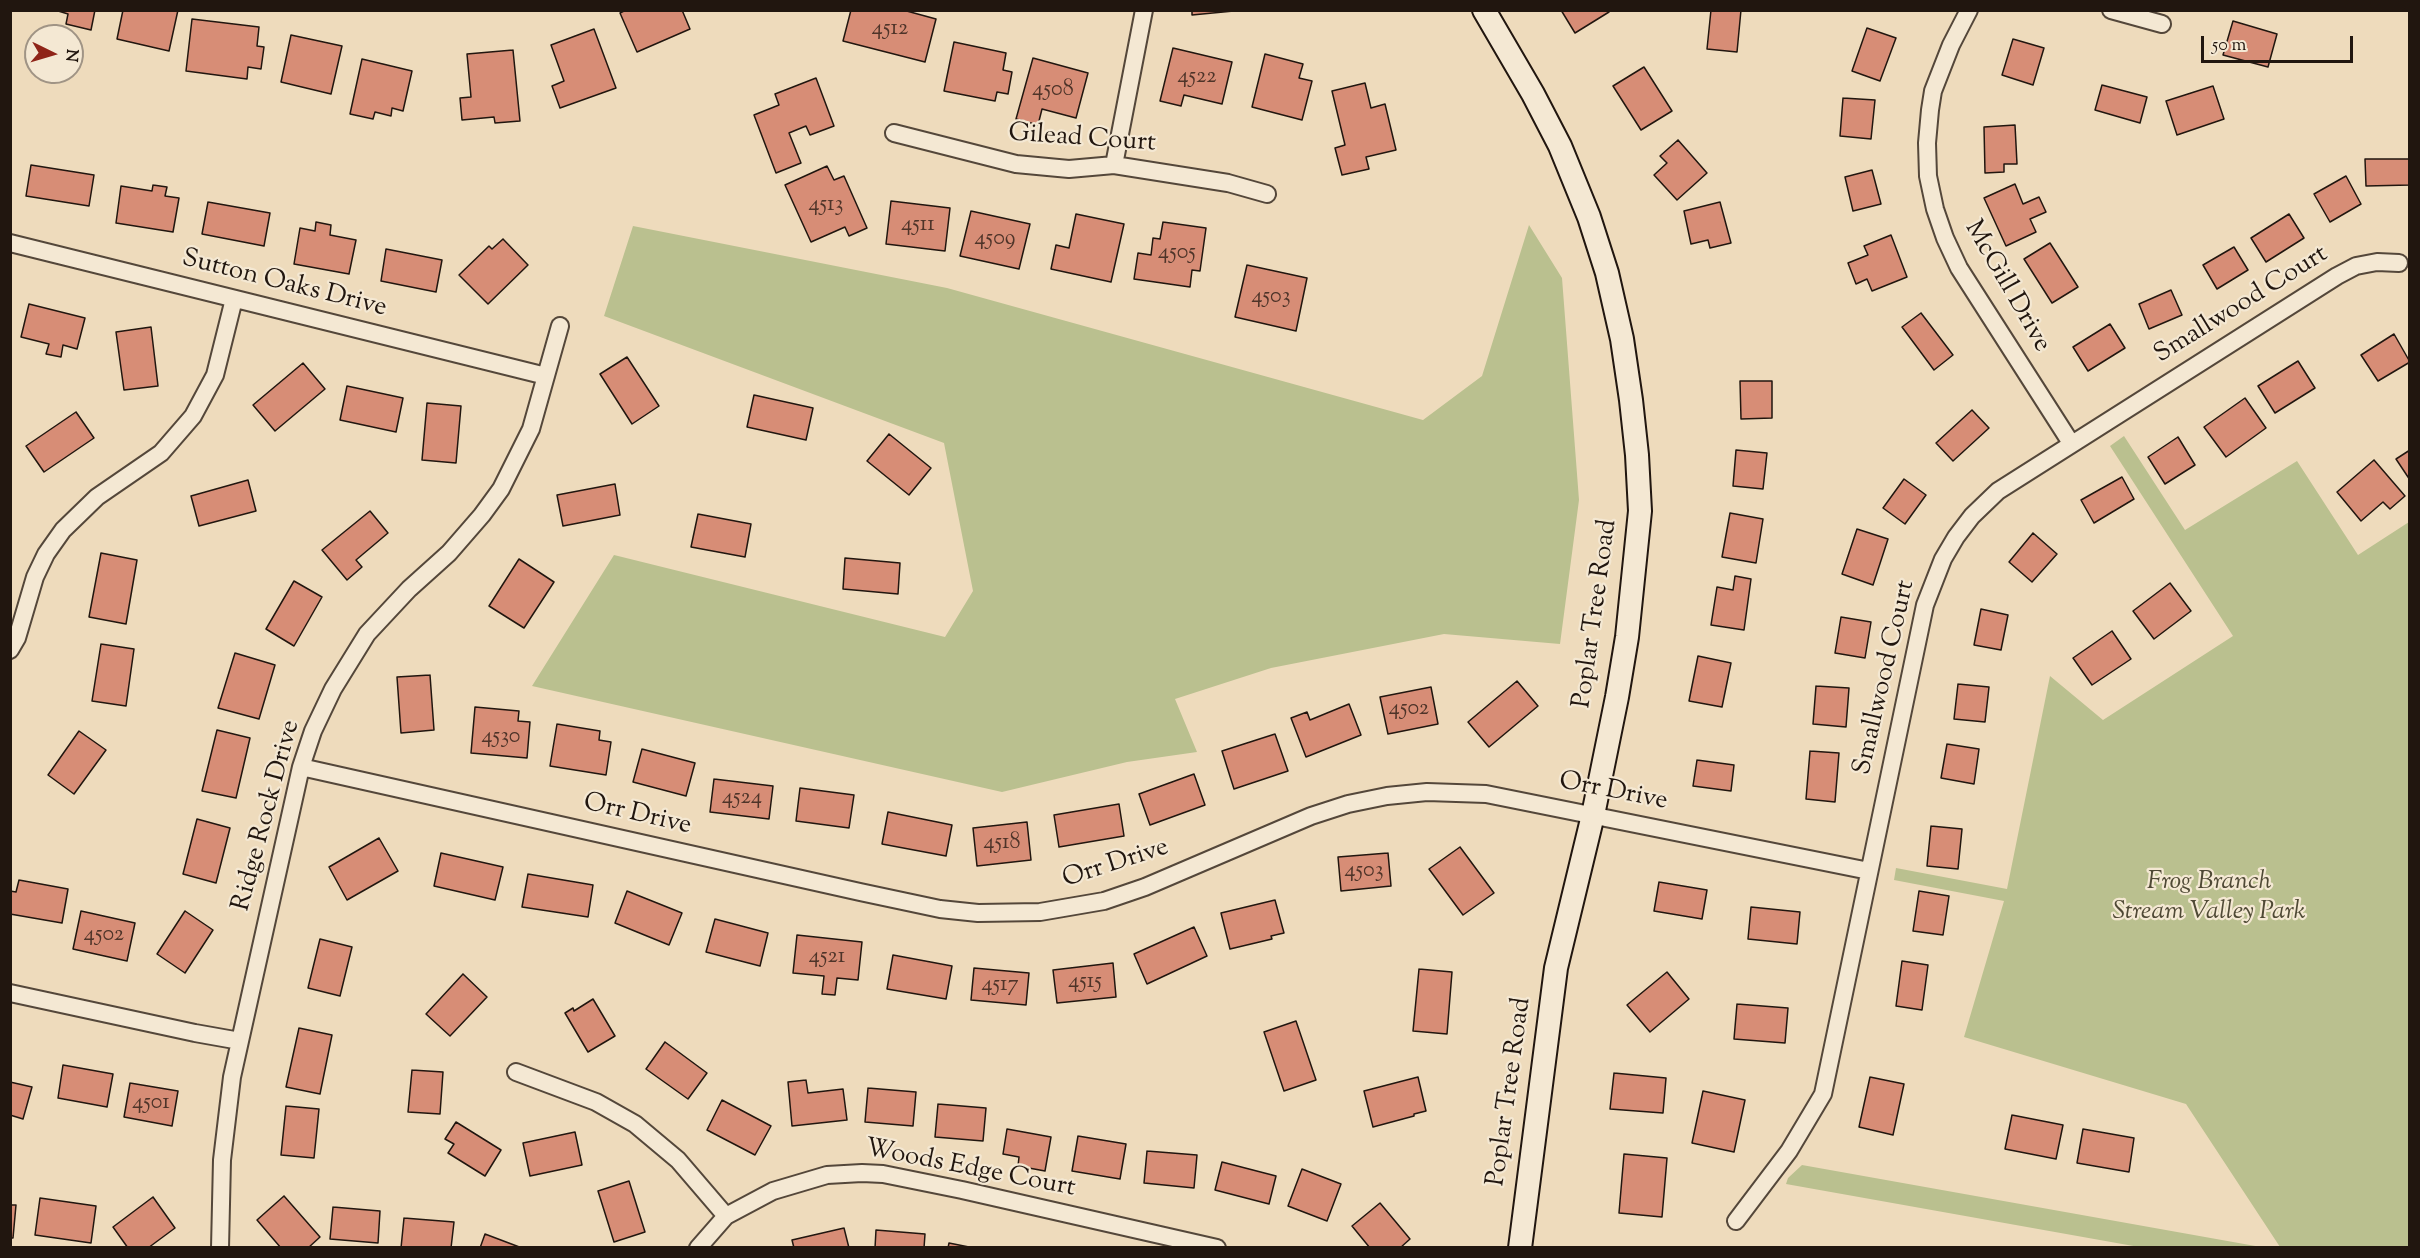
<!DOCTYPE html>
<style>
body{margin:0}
#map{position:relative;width:2420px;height:1258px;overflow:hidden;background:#eedbbc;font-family:"Sorts Mill Goudy",serif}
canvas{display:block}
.frame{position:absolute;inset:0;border:12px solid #21160f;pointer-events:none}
.north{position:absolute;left:24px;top:24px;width:60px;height:60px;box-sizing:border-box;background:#f4e8d3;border:2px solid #a09485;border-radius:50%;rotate:95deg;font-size:16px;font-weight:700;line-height:24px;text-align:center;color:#21160f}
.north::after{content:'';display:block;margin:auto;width:21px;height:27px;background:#8f2418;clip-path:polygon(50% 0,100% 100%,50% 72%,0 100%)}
.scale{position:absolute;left:2201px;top:36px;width:152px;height:27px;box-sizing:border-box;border:3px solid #21160f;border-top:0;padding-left:8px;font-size:18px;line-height:21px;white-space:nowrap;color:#21160f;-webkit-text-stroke:4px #f4e8d3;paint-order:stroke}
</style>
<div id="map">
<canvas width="2420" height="1258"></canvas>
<div class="frame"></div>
<div class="north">N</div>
<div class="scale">50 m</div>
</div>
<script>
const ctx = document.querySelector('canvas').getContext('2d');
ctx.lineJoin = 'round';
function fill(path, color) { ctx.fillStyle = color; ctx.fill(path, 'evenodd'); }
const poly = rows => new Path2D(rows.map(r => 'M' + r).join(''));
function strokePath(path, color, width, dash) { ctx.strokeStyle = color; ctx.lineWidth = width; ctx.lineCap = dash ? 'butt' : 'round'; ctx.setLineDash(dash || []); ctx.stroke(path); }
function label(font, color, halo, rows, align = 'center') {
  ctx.font = font + ' "Sorts Mill Goudy",serif'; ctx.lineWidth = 4.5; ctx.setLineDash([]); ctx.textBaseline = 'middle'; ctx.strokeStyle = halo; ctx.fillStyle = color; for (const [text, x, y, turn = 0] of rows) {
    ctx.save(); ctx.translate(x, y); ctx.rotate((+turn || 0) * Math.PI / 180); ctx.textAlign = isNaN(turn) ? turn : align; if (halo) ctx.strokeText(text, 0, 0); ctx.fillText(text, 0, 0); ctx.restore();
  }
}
fill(poly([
 [1529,225,1562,278,1579,500,1560,644,1444,634,1271,668,1175,699,1197,752,1127,762,1002,792,532,686,614,555,945,637,973,591,944,443,604,316,633,226,947,288,1423,420,1482,376],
 [2124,436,2185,530,2297,461,2358,555,2409,522,2409,1247,2280,1247,2186,1104,1964,1037,2004,901,1894,880,1896,868,2007,889,2050,676,2103,720,2233,636,2110,446],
 [1802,1165,2261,1247,2139,1247,1786,1184,1788,1178]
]), '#bac08f');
const building = poly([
 [55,10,95,10,91,30,66,24,68,14,55,10],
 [123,10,178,10,169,51,117,39,123,10],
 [626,10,682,10,690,29,637,52,620,13,626,10],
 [851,10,903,10,936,19,925,62,843,41,851,10],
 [1192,10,1244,10,1192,15,1192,10],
 [1561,10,1608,10,1609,12,1575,33,1561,10],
 [1711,10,1741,10,1737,52,1707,49,1711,10],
 [192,19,259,27,257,46,264,47,261,69,248,67,247,79,186,71,192,19],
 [2233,21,2277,34,2268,67,2223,55,2233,21],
 [1867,28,1896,38,1880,81,1852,71,1867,28],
 [594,29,616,88,560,108,552,86,564,81,551,45,594,29],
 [291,35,342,46,331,94,281,82,291,35],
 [2013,39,2044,48,2033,85,2002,75,2013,39],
 [954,42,1006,53,1003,70,1012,72,1008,94,997,92,995,101,944,91,954,42],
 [1173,48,1232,62,1222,104,1184,95,1181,106,1160,101,1173,48],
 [513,50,520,121,495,123,494,117,462,120,460,98,471,97,467,54,513,50],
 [1265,54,1303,64,1299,78,1312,81,1302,120,1252,107,1265,54],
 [1033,58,1088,73,1076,118,1042,109,1038,125,1016,119,1033,58],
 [362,59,412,71,403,111,392,108,391,116,375,112,373,119,350,114,362,59],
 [1644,67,1672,111,1641,130,1613,86,1644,67],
 [816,78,834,126,810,135,806,126,789,133,801,163,776,173,754,115,779,105,775,94,816,78],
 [1365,83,1371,108,1385,104,1396,150,1366,157,1369,169,1342,175,1335,148,1345,145,1332,91,1365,83],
 [2102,85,2147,97,2140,123,2095,110,2102,85],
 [2213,86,2224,119,2177,135,2166,101,2213,86],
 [1843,98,1875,100,1871,139,1840,136,1843,98],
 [2015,125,2017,164,2004,164,2004,172,1985,173,1984,127,2015,125],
 [1678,140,1707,173,1677,200,1654,175,1667,163,1660,156,1678,140],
 [2365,159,2410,159,2410,185,2366,186,2365,159],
 [31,165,94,175,89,206,26,196,31,165],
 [827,166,834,180,844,176,867,228,849,236,845,227,811,242,785,185,827,166],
 [1872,170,1881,204,1853,211,1845,177,1872,170],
 [2346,176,2361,204,2330,222,2314,194,2346,176],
 [2015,184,2023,204,2039,197,2046,212,2030,219,2036,232,2006,246,1984,198,2015,184],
 [153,185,167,187,165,196,179,198,173,232,116,223,121,186,152,191,153,185],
 [891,201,950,208,945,251,886,244,891,201],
 [208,202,270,213,264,246,202,234,208,202],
 [1720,202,1731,243,1710,248,1708,240,1691,244,1684,211,1720,202],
 [971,211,1030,224,1019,269,960,256,971,211],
 [1076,214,1124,224,1111,282,1051,269,1056,245,1069,248,1076,214],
 [2289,214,2304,238,2266,262,2251,238,2289,214],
 [316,222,331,225,330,235,356,240,349,274,294,264,300,228,315,231,316,222],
 [1163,222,1206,228,1200,271,1192,270,1190,287,1134,279,1138,253,1151,255,1153,238,1160,239,1163,222],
 [1891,235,1907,277,1872,291,1867,279,1856,284,1848,263,1868,255,1864,246,1891,235],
 [503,239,528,265,488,304,459,275,489,246,492,249,503,239],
 [2050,243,2078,287,2052,303,2024,259,2050,243],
 [2234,247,2248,270,2217,289,2203,265,2234,247],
 [386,249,442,260,436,292,381,281,386,249],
 [1247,265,1307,278,1296,331,1235,317,1247,265],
 [2171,290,2182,315,2149,329,2139,304,2171,290],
 [29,304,85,318,77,349,63,345,61,357,46,354,49,344,21,337,29,304],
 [1921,313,1953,355,1934,370,1902,327,1921,313],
 [2110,324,2125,348,2088,371,2073,347,2110,324],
 [151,327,158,386,124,390,116,332,151,327],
 [2394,334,2410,362,2378,381,2361,355,2394,334],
 [627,357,659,406,632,424,600,374,627,357],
 [2298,361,2315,388,2275,413,2258,386,2298,361],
 [303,363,325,389,275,431,253,405,303,363],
 [1740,381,1772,381,1772,418,1741,419,1740,381],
 [347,386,403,398,396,432,340,420,347,386],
 [754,395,813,408,806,440,747,427,754,395],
 [2245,398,2266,428,2226,457,2204,427,2245,398],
 [427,403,461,406,456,463,422,460,427,403],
 [1972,410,1989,428,1953,461,1936,443,1972,410],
 [76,412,94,438,44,472,26,446,76,412],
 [889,434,931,468,909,495,867,461,889,434],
 [2178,437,2195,465,2165,484,2148,457,2178,437],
 [1736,450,1767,453,1763,489,1733,486,1736,450],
 [2410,450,2410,480,2396,459,2410,450],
 [2374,460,2405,496,2390,509,2383,502,2361,521,2337,492,2374,460],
 [2122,477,2134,499,2094,523,2081,500,2122,477],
 [1904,479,1926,495,1905,524,1883,508,1904,479],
 [248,480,256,511,199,526,191,496,248,480],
 [615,484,620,515,563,526,557,495,615,484],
 [370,511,388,533,356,560,362,567,347,580,322,550,370,511],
 [1730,513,1763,519,1756,563,1722,557,1730,513],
 [698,514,751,524,745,557,691,547,698,514],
 [1857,529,1888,539,1873,585,1842,574,1857,529],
 [2033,533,2057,554,2032,582,2009,562,2033,533],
 [101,553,137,560,126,624,89,617,101,553],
 [845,558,900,563,898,594,843,589,845,558],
 [519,559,554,582,524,628,489,606,519,559],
 [1735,576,1751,579,1744,630,1711,625,1717,587,1733,590,1735,576],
 [294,581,322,597,294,646,266,629,294,581],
 [2170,583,2191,611,2154,639,2133,611,2170,583],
 [1981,609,2008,615,2001,650,1974,645,1981,609],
 [1841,617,1871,622,1865,658,1835,653,1841,617],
 [2112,631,2131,659,2092,685,2073,658,2112,631],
 [101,644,134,649,126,706,92,701,101,644],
 [235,653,275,665,259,719,218,708,235,653],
 [1698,656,1731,663,1722,707,1689,701,1698,656],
 [430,675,434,730,401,733,397,677,430,675],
 [1517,681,1538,706,1489,747,1468,722,1517,681],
 [1958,684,1989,687,1985,722,1954,719,1958,684],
 [1816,686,1849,688,1846,727,1813,724,1816,686],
 [1431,687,1438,724,1388,734,1380,697,1431,687],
 [1349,704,1361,735,1306,757,1291,718,1307,712,1310,720,1349,704],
 [475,707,519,711,518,721,530,722,527,758,471,753,475,707],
 [557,724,600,731,599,740,611,742,606,775,550,766,557,724],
 [217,730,250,738,236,798,202,791,217,730],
 [79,731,106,750,74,794,48,775,79,731],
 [1275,734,1288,771,1234,789,1222,751,1275,734],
 [1947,744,1979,749,1974,784,1941,778,1947,744],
 [642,749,695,763,686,796,633,782,642,749],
 [1810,751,1839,753,1835,802,1806,799,1810,751],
 [1697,760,1734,765,1731,791,1693,786,1697,760],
 [1194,774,1205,805,1150,825,1139,794,1194,774],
 [714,779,773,786,769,819,710,812,714,779],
 [800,788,854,795,849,828,796,821,800,788],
 [1119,804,1124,836,1059,847,1054,815,1119,804],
 [888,812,952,825,946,856,882,844,888,812],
 [197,819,230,828,216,883,183,874,197,819],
 [1027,822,1031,860,977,866,973,828,1027,822],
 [1931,826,1962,829,1958,869,1927,866,1931,826],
 [379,838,398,871,347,900,329,867,379,838],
 [1460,847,1494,893,1463,915,1429,869,1460,847],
 [441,853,503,867,495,900,434,886,441,853],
 [1388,853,1391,886,1341,891,1338,857,1388,853],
 [528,874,593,885,588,917,522,907,528,874],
 [19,880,68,889,62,923,10,914,10,891,16,892,19,880],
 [1659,882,1707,890,1702,919,1654,911,1659,882],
 [627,891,682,913,669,945,615,923,627,891],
 [1919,891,1949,896,1943,935,1913,931,1919,891],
 [1275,900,1284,933,1271,936,1272,939,1230,949,1221,913,1275,900],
 [1751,907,1800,912,1797,944,1748,939,1751,907],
 [81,911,135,923,127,961,73,949,81,911],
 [185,911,213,930,185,973,157,954,185,911],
 [715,919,768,933,760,966,706,952,715,919],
 [1194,927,1207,956,1147,984,1134,954,1194,927],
 [797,935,862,942,858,980,837,978,835,995,822,994,824,976,793,973,797,935],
 [320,939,352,947,340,996,308,988,320,939],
 [893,955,952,966,946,999,887,989,893,955],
 [1902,961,1928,965,1922,1010,1896,1006,1902,961],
 [1113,963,1116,997,1057,1003,1053,970,1113,963],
 [974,968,1029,973,1026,1005,971,1000,974,968],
 [1419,969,1452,972,1447,1034,1413,1031,1419,969],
 [1667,972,1689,999,1650,1032,1627,1005,1667,972],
 [463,974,487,997,450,1036,426,1014,463,974],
 [593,999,615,1036,588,1052,565,1013,573,1008,574,1011,593,999],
 [1737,1004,1788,1008,1785,1043,1734,1039,1737,1004],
 [1296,1021,1316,1080,1284,1091,1264,1032,1296,1021],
 [299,1028,332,1035,320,1094,286,1087,299,1028],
 [665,1042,707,1073,688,1099,646,1069,665,1042],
 [63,1065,113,1074,107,1107,58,1098,63,1065],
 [412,1070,443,1072,440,1114,408,1112,412,1070],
 [1614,1073,1666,1078,1663,1113,1610,1109,1614,1073],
 [1418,1077,1426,1111,1414,1114,1414,1116,1373,1127,1364,1091,1418,1077],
 [1870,1077,1904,1084,1893,1135,1859,1127,1870,1077],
 [806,1080,808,1093,843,1089,847,1120,792,1126,788,1082,806,1080],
 [10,1082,32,1087,23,1119,10,1115,10,1082],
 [130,1083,178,1091,172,1126,124,1117,130,1083],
 [868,1088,916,1092,913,1126,865,1122,868,1088],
 [1703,1091,1745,1100,1734,1152,1692,1143,1703,1091],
 [722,1100,771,1126,755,1155,707,1130,722,1100],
 [938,1104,986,1108,983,1141,935,1137,938,1104],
 [286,1106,319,1109,314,1158,281,1155,286,1106],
 [2012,1115,2063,1125,2056,1159,2005,1149,2012,1115],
 [456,1122,501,1150,485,1176,448,1153,454,1144,445,1139,456,1122],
 [1007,1129,1051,1137,1045,1171,1018,1166,1019,1157,1003,1154,1007,1129],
 [2083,1129,2134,1138,2129,1172,2077,1163,2083,1129],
 [575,1132,582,1165,530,1176,523,1143,575,1132],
 [1078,1136,1126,1144,1120,1179,1072,1171,1078,1136],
 [1147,1151,1197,1155,1194,1188,1144,1183,1147,1151],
 [1624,1154,1667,1158,1662,1217,1619,1213,1624,1154],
 [1222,1162,1276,1176,1269,1204,1215,1190,1222,1162],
 [1302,1169,1341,1184,1327,1221,1288,1206,1302,1169],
 [629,1181,645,1232,614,1242,598,1191,629,1181],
 [284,1196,320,1237,308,1248,281,1248,257,1220,284,1196],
 [153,1197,175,1228,148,1248,128,1248,113,1227,153,1197],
 [40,1198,96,1206,91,1243,35,1235,40,1198],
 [1380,1203,1410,1239,1400,1248,1370,1248,1352,1226,1380,1203],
 [10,1205,16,1205,13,1238,10,1238,10,1205],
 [333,1207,380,1211,378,1243,330,1239,333,1207],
 [404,1218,454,1222,451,1248,401,1248,404,1218],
 [844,1228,849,1248,794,1248,792,1240,844,1228],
 [876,1230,925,1234,924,1248,875,1248,876,1230],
 [485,1234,522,1248,480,1248,485,1234],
 [949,1243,974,1248,948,1248,949,1243]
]);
fill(building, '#d78d76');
strokePath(building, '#21160f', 1.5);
const street = poly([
 [1969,10,1951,45,1933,91,1930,110,1927,143,1928,176,1935,209,1945,238,1959,268,2071,443],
 [2111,10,2162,24],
 [894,133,1016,164,1069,169,1114,165,1228,183,1267,194],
 [1114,165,1144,10],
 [10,243,546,376],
 [10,650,17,638,35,577,46,554,63,530,97,497,161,453,193,416,215,375,234,299],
 [301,767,860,892,940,909,978,913,1040,912,1104,901,1145,887,1311,816,1348,804,1387,796,1427,792,1486,794,1869,871],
 [10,993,195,1033,240,1041],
 [516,1072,596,1102,635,1124,678,1160,726,1216],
 [1736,1221,1789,1151,1823,1094,1925,605,1943,559,1956,537,1972,516,1998,491,2337,276,2356,266,2377,262,2399,263],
 [220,1248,222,1160,232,1077,301,767,313,731,333,689,367,634,409,589,449,553,482,515,501,489,531,429,560,326],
 [698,1248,726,1216,773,1191,827,1175,862,1173,883,1174,962,1190,1217,1248]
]);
const secondary = poly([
 [1484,10,1533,94,1560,146,1589,217,1607,273,1622,339,1631,400,1637,455,1640,511,1627,637,1617,697,1593,815,1556,968,1520,1248]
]);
strokePath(street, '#54473a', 20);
strokePath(secondary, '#21160f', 26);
strokePath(street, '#f4e8d3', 16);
strokePath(secondary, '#f4e8d3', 22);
label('22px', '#4e3429', null, [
 ["4512",890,30],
 ["4522",1197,78],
 ["4508",1053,91],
 ["4513",826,206],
 ["4511",918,226],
 ["4509",995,240],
 ["4505",1177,254],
 ["4503",1271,298],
 ["4502",1409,710],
 ["4530",501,738],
 ["4524",742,799],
 ["4518",1002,844],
 ["4503",1364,872],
 ["4502",104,936],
 ["4521",827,958],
 ["4515",1085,983],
 ["4517",1000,986],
 ["4501",151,1104]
]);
label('26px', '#21160f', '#f4e8d3', [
 ["Gilead Court",1082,140,4],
 ["Sutton Oaks Drive",284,285,14],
 ["McGill Drive",2006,287,60],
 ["Smallwood Court",2242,306,-32],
 ["Poplar Tree Road",1597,614,-82],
 ["Smallwood Court",1886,678,-77],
 ["Orr Drive",1613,793,11],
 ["Ridge Rock Drive",268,816,-75],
 ["Orr Drive",637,816,13],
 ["Orr Drive",1116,865,-18],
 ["Poplar Tree Road",1511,1092,-82],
 ["Woods Edge Court",970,1170,11]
]);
label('italic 26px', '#4f4935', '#f4e8d3', [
 ["Frog Branch",2209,884],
 ["Stream Valley Park",2209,914]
]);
</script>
